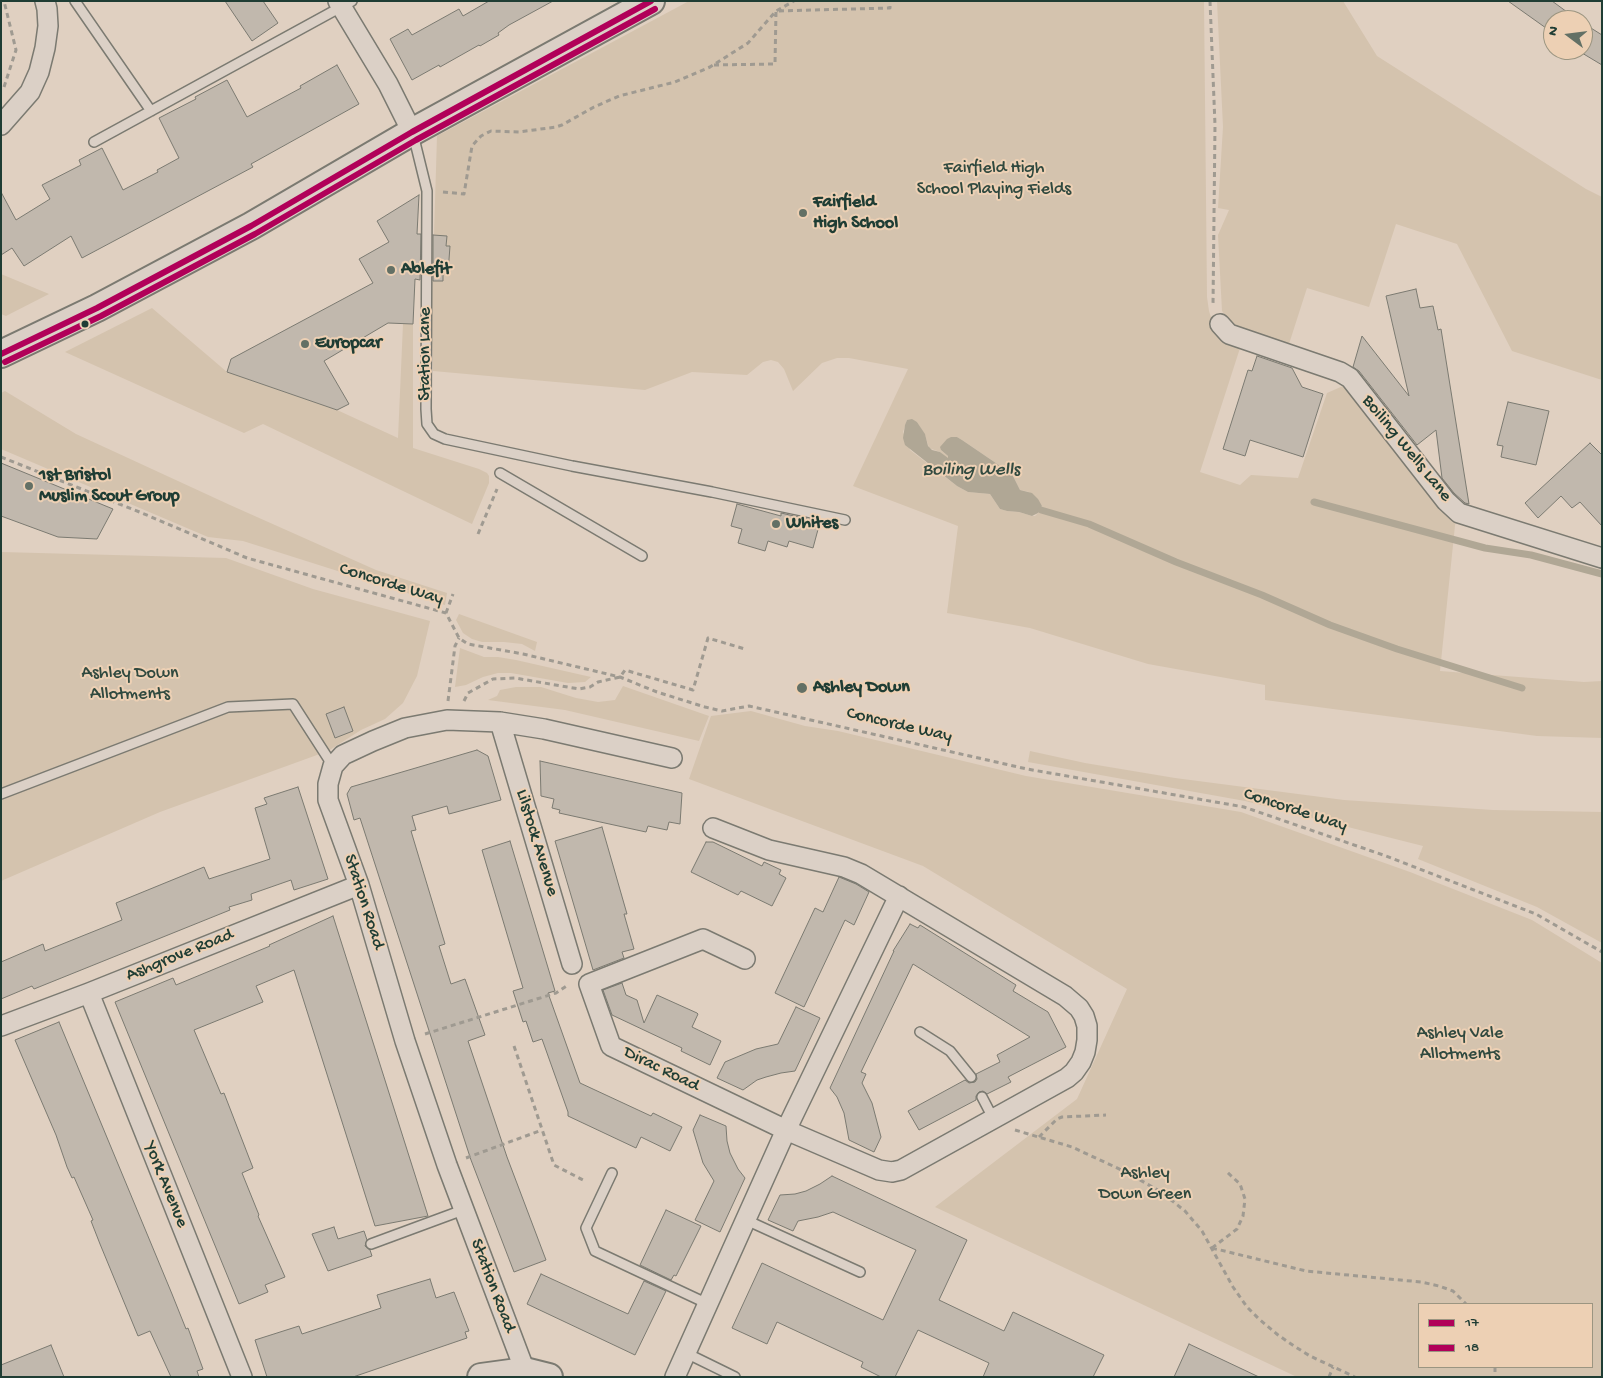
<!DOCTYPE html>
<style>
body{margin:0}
#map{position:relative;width:1603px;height:1378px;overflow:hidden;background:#e0d0c1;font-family:"Gochi Hand",sans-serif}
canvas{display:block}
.frame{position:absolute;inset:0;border:2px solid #1f3d34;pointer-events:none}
.legend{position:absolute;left:1418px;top:1303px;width:175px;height:65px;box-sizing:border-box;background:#edd0b4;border:1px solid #9b9581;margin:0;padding:6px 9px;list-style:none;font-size:15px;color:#1f3d34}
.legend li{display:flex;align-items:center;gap:10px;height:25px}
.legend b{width:25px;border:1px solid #9b9581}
.north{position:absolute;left:1543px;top:10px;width:50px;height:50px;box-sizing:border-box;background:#edd0b4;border:1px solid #9b9581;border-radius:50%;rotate:285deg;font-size:14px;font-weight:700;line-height:20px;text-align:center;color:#1f3d34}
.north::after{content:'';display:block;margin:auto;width:18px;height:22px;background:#637065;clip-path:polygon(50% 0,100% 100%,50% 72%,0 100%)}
</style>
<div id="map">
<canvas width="1603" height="1378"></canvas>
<div class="frame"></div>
<ul class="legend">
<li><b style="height:6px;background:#b10059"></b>17</li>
<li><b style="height:6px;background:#b10059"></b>18</li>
</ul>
<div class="north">N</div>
</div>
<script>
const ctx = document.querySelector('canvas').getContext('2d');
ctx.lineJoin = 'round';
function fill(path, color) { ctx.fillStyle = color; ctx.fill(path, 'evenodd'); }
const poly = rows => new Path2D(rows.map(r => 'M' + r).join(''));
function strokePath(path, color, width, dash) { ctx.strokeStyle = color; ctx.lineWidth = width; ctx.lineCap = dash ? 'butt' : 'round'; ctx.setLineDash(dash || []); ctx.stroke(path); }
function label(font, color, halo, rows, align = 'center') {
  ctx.font = font + ' "Gochi Hand",sans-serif'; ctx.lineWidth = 4; ctx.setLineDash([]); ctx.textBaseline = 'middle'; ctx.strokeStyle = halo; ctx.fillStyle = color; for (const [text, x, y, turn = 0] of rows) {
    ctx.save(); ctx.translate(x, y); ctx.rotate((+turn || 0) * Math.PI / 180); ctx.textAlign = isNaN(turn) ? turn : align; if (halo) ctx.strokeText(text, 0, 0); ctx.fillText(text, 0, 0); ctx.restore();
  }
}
fill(poly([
 [689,1,1204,1,1207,297,1209,311,1214,327,1241,345,1200,472,1240,485,1251,475,1298,478,1327,393,1343,386,1356,394,1456,516,1440,671,1584,682,1602,681,1602,738,1537,736,1265,700,1265,685,1148,664,1030,628,947,613,958,526,853,486,908,369,849,358,837,358,822,363,793,391,784,369,778,362,771,360,763,362,747,375,692,372,645,390,433,371,430,280,434,235,437,136],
 [907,420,917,422,925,435,929,448,940,452,946,458,948,458,948,456,941,450,957,437,962,440,1012,474,1020,490,1029,492,1042,506,1041,510,1035,516,1032,516,1019,512,1007,511,1000,509,990,494,968,492,957,486,910,450,903,432],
 [1217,1,1343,1,1377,56,1586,189,1602,197,1602,380,1512,351,1457,244,1396,224,1369,307,1307,288,1289,344,1246,330,1235,325,1229,320,1222,311,1218,235,1229,210,1218,208,1223,127],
 [1,274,49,294,6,316,1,314],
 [152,308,227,372,337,410,398,438,403,324,413,324,413,448,479,469,487,473,489,476,489,483,472,524,263,424,244,433,65,352],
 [5,391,76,434,230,505,376,570,447,593,445,605,243,541,208,537,1,449,1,393],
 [1,552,226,558,313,589,430,621,417,676,403,703,385,719,361,730,328,751,160,812,1,881],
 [459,614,537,642,535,651,522,644,504,642,482,642,472,639,463,633,456,620],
 [460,648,484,657,498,657,516,660,591,677,585,682,568,683,511,673,498,673,483,677,466,685,455,687],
 [623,686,709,716,699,741,565,710,488,700,497,696,500,690,516,687,541,687,576,698,598,702,615,700],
 [751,711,805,726,838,731,1026,776,1241,812,1410,872,1532,920,1602,963,1602,1377,1297,1377,935,1207,1077,1099,1127,989,923,866,689,779,711,716],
 [1592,1304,1592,1367,1419,1367,1419,1304],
 [1030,751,1085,763,1175,778,1344,800,1493,810,1602,812,1602,943,1537,907,1418,859,1423,846,1245,801,1028,762]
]), '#d4c3ae');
fill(poly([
 [912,419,917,422,925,434,928,446,932,450,940,452,948,458,948,456,941,450,940,447,947,439,951,437,957,437,962,440,1012,474,1020,490,1032,493,1038,499,1042,506,1038,513,1032,516,1019,512,1007,511,1000,509,990,494,968,492,957,486,905,445,903,438,905,425,907,420]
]), '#b0a795');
strokePath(poly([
 [1314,502,1485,548,1531,555,1602,574],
 [1041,510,1089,524,1176,562,1262,595,1330,625,1397,649,1522,688]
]), '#b0a795', 7);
const building = poly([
 [225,1,263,1,278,23,252,41,225,1],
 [489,1,553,1,509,25,498,33,499,35,480,46,479,45,440,67,439,65,412,80,390,39,408,29,412,35,459,9,463,16,489,1],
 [1508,1,1552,1,1578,20,1553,20,1553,33,1508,1],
 [1583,23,1602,35,1602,65,1577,50,1583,50,1583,23],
 [337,65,359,104,251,164,253,167,82,258,71,236,24,266,12,248,1,255,1,192,16,220,50,199,42,185,81,165,79,160,102,148,123,190,158,172,157,170,179,158,159,118,196,99,195,97,227,80,247,117,301,88,300,86,337,65],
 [419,195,417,234,421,234,420,280,415,279,413,324,388,323,324,361,349,404,337,410,227,372,231,359,373,283,359,259,389,242,377,221,419,195],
 [433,235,447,236,446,246,450,246,448,273,443,273,443,281,433,281,433,235],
 [1416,289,1420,308,1433,306,1438,330,1441,329,1469,504,1465,503,1454,493,1442,478,1436,430,1417,445,1359,371,1353,367,1362,336,1409,396,1386,296,1416,289],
 [1257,356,1292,368,1302,387,1323,394,1303,457,1250,440,1245,456,1223,449,1248,370,1252,371,1257,356],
 [1508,402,1549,411,1536,465,1501,457,1503,446,1497,445,1508,402],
 [1590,443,1602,455,1602,526,1580,502,1572,508,1561,496,1538,518,1525,503,1590,443],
 [1,463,113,509,97,539,58,537,1,516,1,463],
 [737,504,781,516,781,513,820,522,813,548,789,541,787,547,768,541,765,551,738,543,742,529,731,526,737,504],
 [344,707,353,731,335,738,326,714,344,707],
 [477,750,488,756,501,800,449,814,447,806,412,816,416,830,411,831,445,944,439,946,451,984,465,979,485,1035,468,1041,507,1157,546,1260,514,1272,471,1160,360,818,354,820,347,794,351,787,477,750],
 [540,761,682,793,680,824,669,822,667,830,648,826,646,832,559,813,560,810,552,808,554,799,541,796,540,761],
 [298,787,328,879,294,890,291,880,251,894,252,900,229,907,230,910,34,989,32,986,1,999,1,962,43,944,45,951,122,920,116,903,204,867,209,879,270,859,255,808,267,804,264,798,298,787],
 [602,827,627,914,624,914,634,949,622,952,624,958,593,970,555,841,602,827],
 [510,841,555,991,548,993,580,1083,651,1116,653,1113,682,1127,670,1151,641,1137,636,1148,568,1116,568,1112,542,1039,533,1042,526,1021,523,1022,513,991,523,988,482,850,510,841],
 [706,842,713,842,762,866,764,862,781,870,779,874,786,878,772,906,741,891,738,895,691,872,706,842],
 [839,877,856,884,869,892,854,925,845,920,804,1007,775,993,815,908,823,912,839,877],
 [333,916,428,1216,375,1226,294,970,256,986,263,1002,194,1030,221,1094,224,1093,253,1168,242,1173,259,1215,258,1216,285,1277,265,1285,268,1292,239,1304,115,1002,173,978,176,985,270,946,269,945,333,916],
 [910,924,918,928,920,925,1016,985,1013,991,1048,1012,1066,1047,1008,1077,1011,1082,987,1094,983,1091,979,1092,976,1096,976,1100,919,1130,908,1111,965,1080,969,1083,975,1082,977,1079,976,1074,1000,1062,997,1055,1030,1037,913,964,861,1072,866,1074,862,1083,872,1103,881,1137,874,1152,849,1140,844,1113,837,1097,830,1088,894,951,893,951,910,924],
 [622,983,626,995,637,1000,644,1023,657,995,697,1013,698,1014,692,1027,721,1041,710,1065,681,1051,682,1048,612,1015,603,990,622,983],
 [796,1007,820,1018,795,1071,781,1073,766,1077,757,1080,743,1090,717,1078,725,1062,756,1049,778,1044,796,1007],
 [59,1022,172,1294,186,1329,188,1328,203,1369,197,1371,199,1377,171,1377,150,1331,138,1336,100,1244,91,1221,93,1220,74,1177,72,1178,67,1167,56,1135,15,1040,59,1022],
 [700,1115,726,1126,727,1141,730,1153,738,1169,745,1178,720,1232,695,1220,714,1181,703,1163,693,1130,700,1115],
 [832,1176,967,1240,939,1300,1004,1331,1013,1312,1104,1355,1093,1377,983,1377,989,1363,918,1330,895,1377,881,1377,861,1367,863,1362,777,1322,767,1344,732,1328,762,1263,883,1320,916,1250,833,1212,818,1217,798,1221,793,1231,768,1220,780,1195,795,1194,806,1191,820,1184,832,1176],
 [666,1210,701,1226,676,1276,674,1275,671,1280,640,1265,666,1210],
 [334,1227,338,1239,364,1231,367,1240,365,1246,370,1250,372,1256,328,1271,312,1234,334,1227],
 [541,1274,628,1314,644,1281,666,1291,635,1355,527,1304,541,1274],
 [430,1279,436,1298,454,1292,469,1331,465,1332,467,1338,353,1377,267,1377,255,1340,299,1326,302,1334,381,1308,377,1295,430,1279],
 [1189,1344,1259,1377,1174,1377,1189,1344],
 [51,1345,64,1377,1,1377,1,1365,51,1345]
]);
fill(building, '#c1b8ad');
strokePath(building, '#7b7a71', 1);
const lane = poly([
 [75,1,151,111],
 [413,134,427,191,426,409,427,424,434,434,445,439,572,466,712,492,845,520],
 [94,142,352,1],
 [500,473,642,556],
 [1,794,228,707,293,704,333,766],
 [920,1032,950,1051,971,1077],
 [982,1097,994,1120],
 [612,1173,586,1228,595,1251,708,1304],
 [746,1220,860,1272],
 [371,1244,463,1210],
 [686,1353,735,1377]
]);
const street = poly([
 [338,1,388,84,412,132],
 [1,125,30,92,39,72,45,48,48,26,47,9,45,1],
 [1220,324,1229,334,1340,372,1350,378,1446,501,1459,513,1602,558],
 [500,722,572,964],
 [713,828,769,850,844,867,861,874,1065,996,1079,1008,1084,1016,1087,1026,1087,1040,1085,1052,1081,1062,1074,1072,1067,1078,901,1170,892,1172,879,1170,786,1130,611,1046,589,984,703,939,745,959],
 [89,993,242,1377],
 [1,1026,89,993,359,885],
 [525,1371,447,1165,405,1041,359,885,328,800,328,784,333,766,343,755,373,741,405,728,447,720,500,722,544,729,672,758],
 [675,1377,786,1130,899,896]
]);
const secondary = poly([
 [1,354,97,308,251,226,412,132,651,1],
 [481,1377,525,1371,549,1377]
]);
strokePath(lane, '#7b7a71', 12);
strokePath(street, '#7b7a71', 22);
strokePath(secondary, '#7b7a71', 30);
strokePath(poly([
 [1210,1,1215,125,1213,306],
 [714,65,775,64,776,11,890,8,890,1],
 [4,87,16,50,4,1],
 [443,192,464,194,472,146,481,136,491,131,519,132,556,127,562,125,594,107,619,96,675,82,710,67,748,43,776,11,794,1],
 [1,457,142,513,247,558,446,613,459,638,468,644,523,654,620,677,657,692,705,707,722,711,749,706,1027,769,1244,807,1386,856,1536,914,1602,952],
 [478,534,497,489],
 [446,613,453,594],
 [448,701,455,646,459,638],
 [464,701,468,693,493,679,515,678,579,689,590,687,598,682,620,677,625,670,693,690,708,638,745,649],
 [425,1034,556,993,568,985],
 [514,1046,554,1165,583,1180],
 [1015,1130,1072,1147,1128,1173,1161,1192,1185,1211,1202,1231,1233,1287,1247,1307,1259,1319,1278,1335,1294,1346,1310,1356,1355,1377],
 [1039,1137,1057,1119,1062,1117,1106,1115],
 [466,1158,542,1130],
 [1212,1248,1306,1271,1421,1282,1439,1286,1453,1291,1466,1304],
 [1212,1248,1237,1229,1243,1216,1245,1199,1240,1184,1227,1172],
 [1495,1367,1495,1377],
 [1329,1377,1333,1367]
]), '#9f9a91', 3, [5, 4]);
strokePath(lane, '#dbd0c6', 9);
strokePath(street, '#dbd0c6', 19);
strokePath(secondary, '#dbd0c6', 26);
strokePath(poly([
 [1,354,97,308,251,226,412,132,651,1]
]), '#b10059', 6);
strokePath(poly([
 [5,362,101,316,255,234,416,140,655,9]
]), '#b10059', 6);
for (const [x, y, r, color] of [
 [803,213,5,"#637065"],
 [391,270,5,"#637065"],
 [85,324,4.5,"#1f3d34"],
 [305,344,5,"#637065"],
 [29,486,5,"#637065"],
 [776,524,5,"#637065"],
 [802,688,6,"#637065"]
]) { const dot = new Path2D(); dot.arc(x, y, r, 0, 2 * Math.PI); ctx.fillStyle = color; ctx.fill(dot); strokePath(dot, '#edd0b4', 2); }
label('18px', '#30493f', '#edd0b4', [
 ["Fairfield High",994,169],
 ["School Playing Fields",994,190],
 ["Ashley Down",130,674],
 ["Allotments",130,695],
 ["Ashley Vale",1460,1034],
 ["Allotments",1460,1055],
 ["Ashley",1145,1174],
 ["Down Green",1145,1195]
]);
label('bold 18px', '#1f3d34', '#edd0b4', [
 ["Fairfield",813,203],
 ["High School",813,224],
 ["Ablefit",401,270],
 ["Europcar",315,344],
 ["1st Bristol",39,476],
 ["Muslim Scout Group",39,497],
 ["Whites",786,524],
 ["Ashley Down",813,688]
], 'left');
label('18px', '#1f3d34', '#edd0b4', [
 ["Station Lane",426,354,-90],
 ["Boiling Wells Lane",1406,449,51],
 ["Concorde Way",391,585,17],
 ["Concorde Way",899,726,13],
 ["Concorde Way",1295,811,18],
 ["Lilstock Avenue",536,843,73],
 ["Station Road",363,902,72],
 ["Ashgrove Road",180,956,-22],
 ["Dirac Road",661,1070,26],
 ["York Avenue",165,1185,68],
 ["Station Road",492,1286,69]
]);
label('italic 19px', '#324a40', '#edd0b4', [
 ["Boiling Wells",971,471]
]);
</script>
